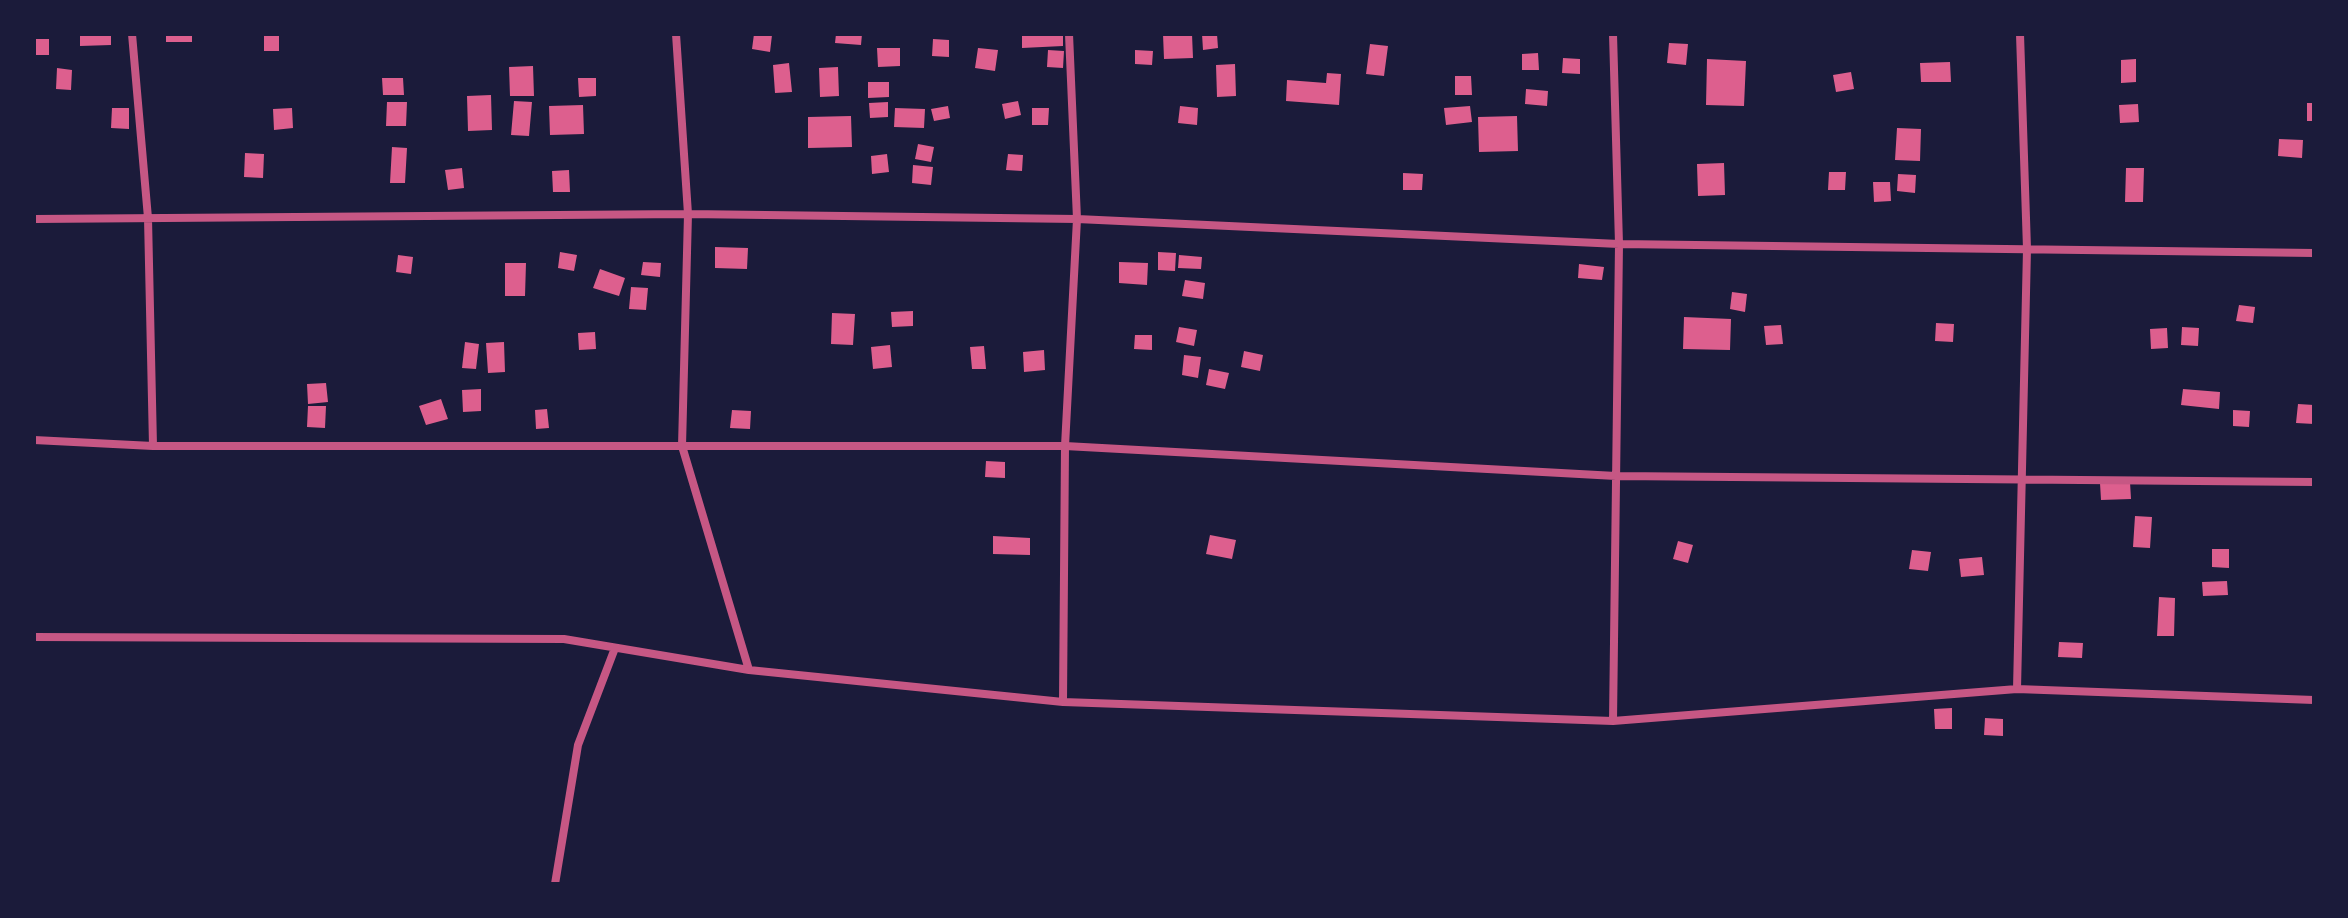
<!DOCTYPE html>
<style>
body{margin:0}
#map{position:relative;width:2348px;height:918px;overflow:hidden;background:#1b1b3a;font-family:Karla,sans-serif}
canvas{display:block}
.frame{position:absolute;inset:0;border:36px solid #1b1b3a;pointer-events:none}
</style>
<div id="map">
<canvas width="2348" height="918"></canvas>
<div class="frame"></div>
</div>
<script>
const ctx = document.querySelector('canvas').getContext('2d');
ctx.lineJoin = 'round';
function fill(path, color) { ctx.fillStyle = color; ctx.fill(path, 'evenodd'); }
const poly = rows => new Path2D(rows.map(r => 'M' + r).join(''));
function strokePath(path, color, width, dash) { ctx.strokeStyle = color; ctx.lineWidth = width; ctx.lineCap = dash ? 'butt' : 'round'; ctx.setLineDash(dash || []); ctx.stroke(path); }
fill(poly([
 [80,34,111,34,111,45,80,46],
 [166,34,192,34,192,42,166,42],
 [264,34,279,34,279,51,264,51],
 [754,34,772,35,770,52,752,49],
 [836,34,862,34,861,45,835,43],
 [1063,34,1063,46,1022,48,1022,35],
 [1163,34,1192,34,1193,58,1164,59],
 [1202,34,1217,34,1218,48,1203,50],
 [34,39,49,39,49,55,34,55],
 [933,39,949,40,949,57,932,56],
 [1669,43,1688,44,1686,65,1667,63],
 [1370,44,1388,46,1384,76,1366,74],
 [877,48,900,48,900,66,878,67],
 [978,48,998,50,995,71,975,68],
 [1048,50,1064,51,1063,68,1047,67],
 [1135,50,1153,51,1152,65,1135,64],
 [1538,53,1539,70,1522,70,1522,54],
 [1563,58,1580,59,1580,74,1562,73],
 [1707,59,1746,61,1744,106,1706,105],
 [2136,59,2136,82,2121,83,2121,60],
 [1950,62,1951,82,1921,82,1920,63],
 [789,63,792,92,775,93,773,65],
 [1235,64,1236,96,1217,97,1216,65],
 [533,66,534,96,510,96,509,67],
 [838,67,839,96,820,97,819,68],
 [57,68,72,70,71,90,56,89],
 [1851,72,1854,89,1836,92,1833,75],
 [1327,73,1341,74,1339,105,1286,101,1287,80,1326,83],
 [1455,76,1471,76,1472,95,1455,95],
 [382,78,403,78,404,95,383,95],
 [578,78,596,78,596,96,579,97],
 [868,82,889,82,889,97,868,98],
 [1526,89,1548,91,1547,106,1525,104],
 [491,95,492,130,468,131,467,96],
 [514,101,532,102,529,136,511,135],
 [1018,101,1021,115,1005,119,1002,104],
 [387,102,407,102,406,126,386,126],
 [888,102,888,117,870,118,869,103],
 [2307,103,2314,103,2314,121,2307,121],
 [2138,104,2139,122,2120,123,2119,105],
 [583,105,584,134,550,135,549,106],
 [948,106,950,118,934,121,931,109],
 [1180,106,1198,108,1197,125,1178,123],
 [1470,106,1472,122,1446,125,1444,108],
 [112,108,129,108,129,129,111,128],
 [292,108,293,128,274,130,273,109],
 [895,108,925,109,924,128,894,127],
 [1032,108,1049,108,1048,125,1032,125],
 [851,116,852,147,808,148,808,117],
 [1517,116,1518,151,1479,152,1478,117],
 [1897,128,1921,129,1920,161,1895,160],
 [2279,139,2303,140,2302,158,2278,156],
 [918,144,934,147,931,162,915,159],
 [392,147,407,148,405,183,390,183],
 [245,153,264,154,263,178,244,177],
 [887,154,889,172,872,174,871,156],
 [1008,154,1023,155,1022,171,1006,170],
 [1724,163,1725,195,1698,196,1697,164],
 [913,165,933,167,931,185,912,183],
 [462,168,464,188,448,190,445,170],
 [2126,168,2144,168,2143,202,2125,202],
 [569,170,570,192,553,192,552,171],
 [1829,172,1846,172,1845,190,1828,190],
 [1403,173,1423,174,1422,190,1403,190],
 [1898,174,1916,175,1915,193,1897,191],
 [1873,182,1890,182,1891,201,1874,202],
 [715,247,748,248,747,269,715,268],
 [560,252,577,255,574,271,558,268],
 [1158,252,1176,253,1175,271,1158,270],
 [398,255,413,257,411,274,396,272],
 [1179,255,1202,257,1201,269,1178,268],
 [643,262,661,263,660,277,641,275],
 [1119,262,1148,263,1147,285,1119,283],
 [505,263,526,263,525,296,505,296],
 [1579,264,1604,267,1602,280,1578,278],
 [600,269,625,278,619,296,593,288],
 [1185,280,1205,283,1203,299,1182,296],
 [631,287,648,288,646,310,629,309],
 [1732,292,1747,294,1745,312,1730,309],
 [2239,305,2255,307,2253,323,2236,321],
 [913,311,913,326,892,327,891,312],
 [832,313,855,314,853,345,831,344],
 [1684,317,1731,319,1730,350,1683,349],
 [1936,323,1954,324,1953,342,1935,341],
 [1781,325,1783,344,1766,345,1764,326],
 [1179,327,1197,330,1194,346,1176,342],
 [2182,327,2199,328,2198,346,2181,345],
 [2167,328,2168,348,2151,349,2150,329],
 [595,332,596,349,579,350,578,333],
 [1135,335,1152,335,1152,350,1134,349],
 [465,342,479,344,476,369,462,368],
 [504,342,505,372,488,373,486,343],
 [890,345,892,367,873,369,871,347],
 [984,346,986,369,972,369,970,347],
 [1044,350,1045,370,1024,372,1023,352],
 [1244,351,1263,355,1260,371,1241,367],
 [1184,355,1201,357,1198,378,1182,375],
 [1209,369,1229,373,1225,389,1206,385],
 [326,383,328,402,308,404,307,384],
 [481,389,481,411,463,412,462,390],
 [2183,389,2220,392,2219,409,2181,405],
 [441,399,448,419,426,425,419,406],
 [2298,404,2314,405,2314,424,2296,423],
 [308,406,326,406,325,428,307,427],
 [547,409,549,428,536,429,535,410],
 [732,410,751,411,750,429,730,428],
 [2233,410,2250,411,2249,427,2233,426],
 [986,461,1005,462,1005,478,985,477],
 [2130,482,2131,499,2101,500,2100,483],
 [2135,516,2152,517,2150,548,2133,547],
 [1210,535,1236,540,1232,559,1206,554],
 [993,536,1030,538,1030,555,993,554],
 [1678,541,1693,545,1688,563,1673,559],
 [2212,549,2229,549,2229,568,2212,567],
 [1912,550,1931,552,1928,571,1909,569],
 [1982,557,1984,575,1961,577,1959,559],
 [2227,581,2228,595,2203,596,2202,582],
 [2159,597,2175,598,2174,636,2157,636],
 [2059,642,2083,643,2082,658,2058,657],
 [1952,708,1952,729,1935,729,1934,709],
 [1985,718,2003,719,2003,736,1984,735]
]), '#dd5f8e');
strokePath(poly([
 [132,34,148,218,153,446],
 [676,34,688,214,682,446,749,670],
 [34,219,688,214,1077,219,1619,244,2314,253],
 [34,440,153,446,1065,446,1616,476,2314,482],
 [34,637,564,639,749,670,1063,702,1613,721,2017,689,2314,700],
 [2017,689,2027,249,2020,34],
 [1063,702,1065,446,1077,219,1069,34],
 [1613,721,1619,244,1613,34],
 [555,884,578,745,615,648]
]), '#c65784', 8);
</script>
